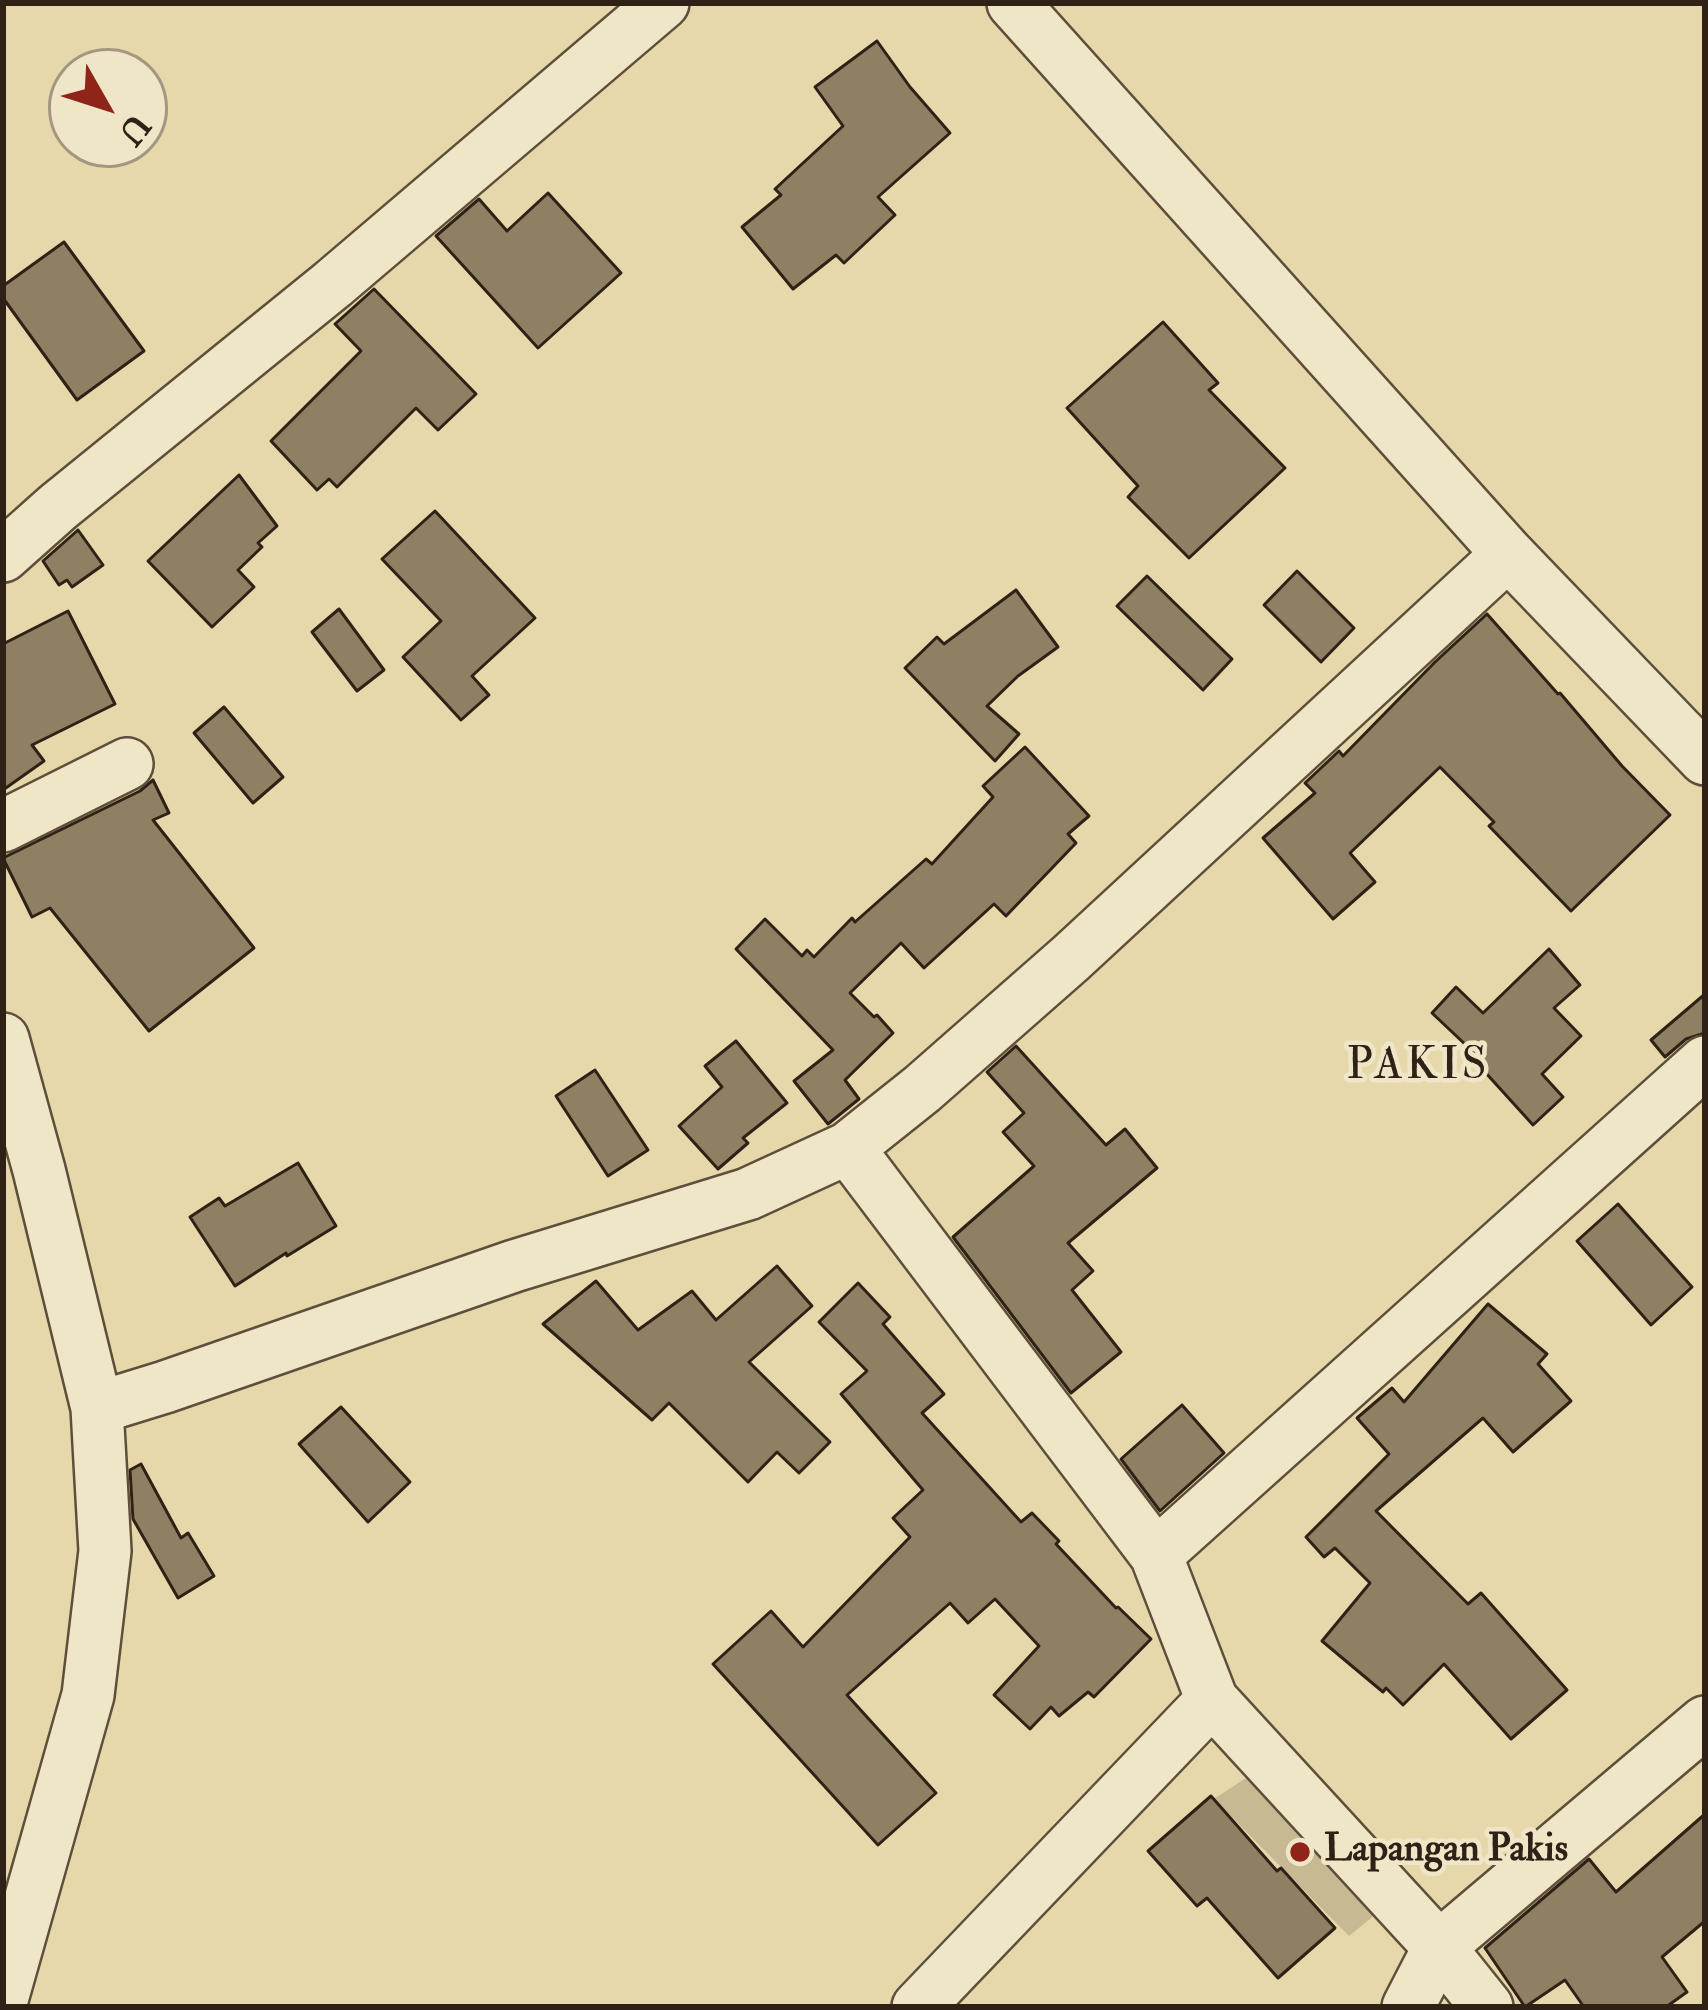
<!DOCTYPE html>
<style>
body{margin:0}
#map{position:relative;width:1708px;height:2010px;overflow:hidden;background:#e6d8aa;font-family:"IM FELL Double Pica",serif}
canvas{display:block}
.frame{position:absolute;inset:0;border:6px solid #302116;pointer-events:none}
.north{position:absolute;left:48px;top:48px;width:120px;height:120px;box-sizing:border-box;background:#efe6c8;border:3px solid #a39781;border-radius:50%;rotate:129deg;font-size:33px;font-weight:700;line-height:48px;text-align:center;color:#302116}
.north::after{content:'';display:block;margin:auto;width:42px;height:54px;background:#8f2418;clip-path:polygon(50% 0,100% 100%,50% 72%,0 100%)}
</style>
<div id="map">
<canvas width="1708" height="2010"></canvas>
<div class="frame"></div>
<div class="north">U</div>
</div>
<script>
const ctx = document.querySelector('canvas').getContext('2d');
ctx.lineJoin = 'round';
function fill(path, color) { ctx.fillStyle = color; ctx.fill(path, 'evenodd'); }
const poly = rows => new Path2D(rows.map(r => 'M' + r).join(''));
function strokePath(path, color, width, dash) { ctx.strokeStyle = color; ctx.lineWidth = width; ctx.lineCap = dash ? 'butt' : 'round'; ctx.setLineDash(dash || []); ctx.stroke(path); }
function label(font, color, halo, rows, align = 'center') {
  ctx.font = font + ' "IM FELL Double Pica",serif'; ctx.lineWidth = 9; ctx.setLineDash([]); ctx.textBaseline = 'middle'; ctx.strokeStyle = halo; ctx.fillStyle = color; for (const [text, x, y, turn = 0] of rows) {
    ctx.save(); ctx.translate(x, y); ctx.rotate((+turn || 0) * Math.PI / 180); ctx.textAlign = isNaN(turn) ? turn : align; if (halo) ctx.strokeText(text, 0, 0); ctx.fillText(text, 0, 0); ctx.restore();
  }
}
fill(poly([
 [1255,1772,1387,1905,1349,1936,1214,1799]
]), '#c7b991');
const building = poly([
 [877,41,910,87,950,133,878,197,895,215,844,263,836,255,793,289,742,227,781,195,775,189,843,126,815,87,877,41],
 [548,193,621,273,538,348,436,236,479,199,507,231,548,193],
 [64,242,144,351,77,400,3,298,3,286,64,242],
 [374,289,476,394,438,430,416,408,337,487,329,479,317,490,271,441,361,351,335,324,374,289],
 [1163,322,1218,383,1209,390,1285,468,1189,558,1128,497,1138,486,1067,408,1163,322],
 [239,475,277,526,258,543,262,547,238,570,254,587,212,627,148,561,239,475],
 [435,511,535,618,472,676,489,695,461,720,403,657,441,621,382,559,435,511],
 [78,530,103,565,72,587,67,580,59,585,43,561,78,530],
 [1297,571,1354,628,1321,662,1264,605,1297,571],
 [1147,576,1232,659,1203,690,1117,606,1147,576],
 [1016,590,1058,647,1018,676,987,706,1019,734,995,761,905,668,937,637,944,644,1016,590],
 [339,609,384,670,357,691,312,632,339,609],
 [68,611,115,704,32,745,44,761,3,790,3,644,68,611],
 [1487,614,1558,694,1560,693,1622,766,1670,815,1571,911,1489,826,1494,822,1440,767,1350,853,1375,882,1333,919,1263,838,1315,793,1305,783,1339,751,1343,756,1435,662,1487,614],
 [224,707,283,777,253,803,194,733,224,707],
 [1025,747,1089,816,1068,834,1076,843,1006,916,994,904,924,968,901,943,850,993,874,1017,877,1015,893,1033,845,1080,859,1099,828,1124,794,1081,833,1050,736,949,765,919,802,956,807,950,814,957,852,918,855,922,926,859,932,864,993,797,983,786,1025,747],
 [153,780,169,813,153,820,254,948,149,1031,50,908,32,917,3,858,140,791,153,780],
 [1549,949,1580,985,1554,1008,1581,1036,1542,1074,1563,1097,1533,1125,1465,1050,1468,1047,1432,1013,1456,987,1483,1013,1549,949],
 [1705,994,1705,1033,1686,1039,1665,1057,1651,1040,1705,994],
 [736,1041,787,1103,743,1138,748,1143,718,1169,679,1126,722,1087,705,1066,736,1041],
 [1016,1046,1106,1145,1125,1129,1157,1168,1068,1243,1093,1271,1072,1290,1121,1352,1071,1393,953,1237,1034,1166,1003,1132,1024,1113,987,1072,1016,1046],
 [595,1070,648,1150,608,1176,556,1096,595,1070],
 [298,1163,336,1226,287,1256,286,1253,235,1286,190,1217,219,1198,225,1206,298,1163],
 [1618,1204,1692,1287,1651,1325,1577,1241,1618,1204],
 [777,1266,812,1306,749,1362,830,1442,799,1473,777,1452,748,1482,669,1403,652,1420,543,1324,596,1281,638,1330,692,1291,716,1320,777,1266],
 [858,1283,890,1317,883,1324,944,1394,922,1413,1021,1522,1032,1513,1059,1541,1056,1544,1116,1608,1118,1607,1151,1639,1094,1697,1088,1692,1059,1716,1051,1707,1030,1729,994,1695,1039,1646,995,1599,968,1623,950,1603,847,1695,936,1793,878,1845,713,1664,771,1611,803,1647,910,1537,893,1518,923,1490,841,1394,867,1371,819,1322,858,1283],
 [1488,1304,1547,1354,1538,1364,1571,1401,1513,1452,1483,1418,1376,1511,1468,1604,1481,1593,1567,1690,1511,1739,1444,1664,1403,1705,1386,1688,1383,1692,1322,1641,1370,1583,1335,1548,1324,1557,1306,1537,1389,1454,1357,1418,1392,1388,1404,1402,1488,1304],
 [1182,1405,1224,1453,1160,1511,1121,1459,1182,1405],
 [341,1407,410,1482,368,1522,299,1444,341,1407],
 [141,1464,181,1538,188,1533,214,1576,178,1598,133,1519,130,1470,141,1464],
 [1211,1796,1277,1871,1281,1868,1335,1928,1278,1978,1207,1898,1197,1906,1148,1851,1211,1796],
 [1705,1814,1705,1921,1662,1957,1687,1992,1666,2007,1584,2007,1565,1980,1525,2007,1485,1948,1589,1859,1616,1892,1705,1814]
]);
fill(building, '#8f8063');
strokePath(building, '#302116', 3);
const minor = poly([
 [1013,3,1508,554,1705,759],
 [3,556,58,507,333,284,663,3],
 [3,826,127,764],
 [3,1039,39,1170,97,1408,105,1551,88,1695,3,1996],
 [848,1148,1156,1555,1212,1700,1439,1947,1487,2007],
 [97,1408,165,1387,514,1266,748,1194,848,1148,922,1089,1071,958,1508,554],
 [1156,1555,1705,1062],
 [918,2007,1212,1700],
 [1408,2007,1439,1947,1705,1722]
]);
strokePath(minor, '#5e4f3b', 56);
strokePath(minor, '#efe6c8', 51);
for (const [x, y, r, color] of [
 [1300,1852,12,"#8f2418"]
]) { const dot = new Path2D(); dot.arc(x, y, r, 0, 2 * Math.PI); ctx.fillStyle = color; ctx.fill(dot); strokePath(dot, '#efe6c8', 4.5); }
label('bold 39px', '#302116', '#efe6c8', [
 ["Lapangan Pakis",1324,1852]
], 'left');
ctx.letterSpacing = '3px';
label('45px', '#302116', '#efe6c8', [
 ["PAKIS",1418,1068]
]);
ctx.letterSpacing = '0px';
</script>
